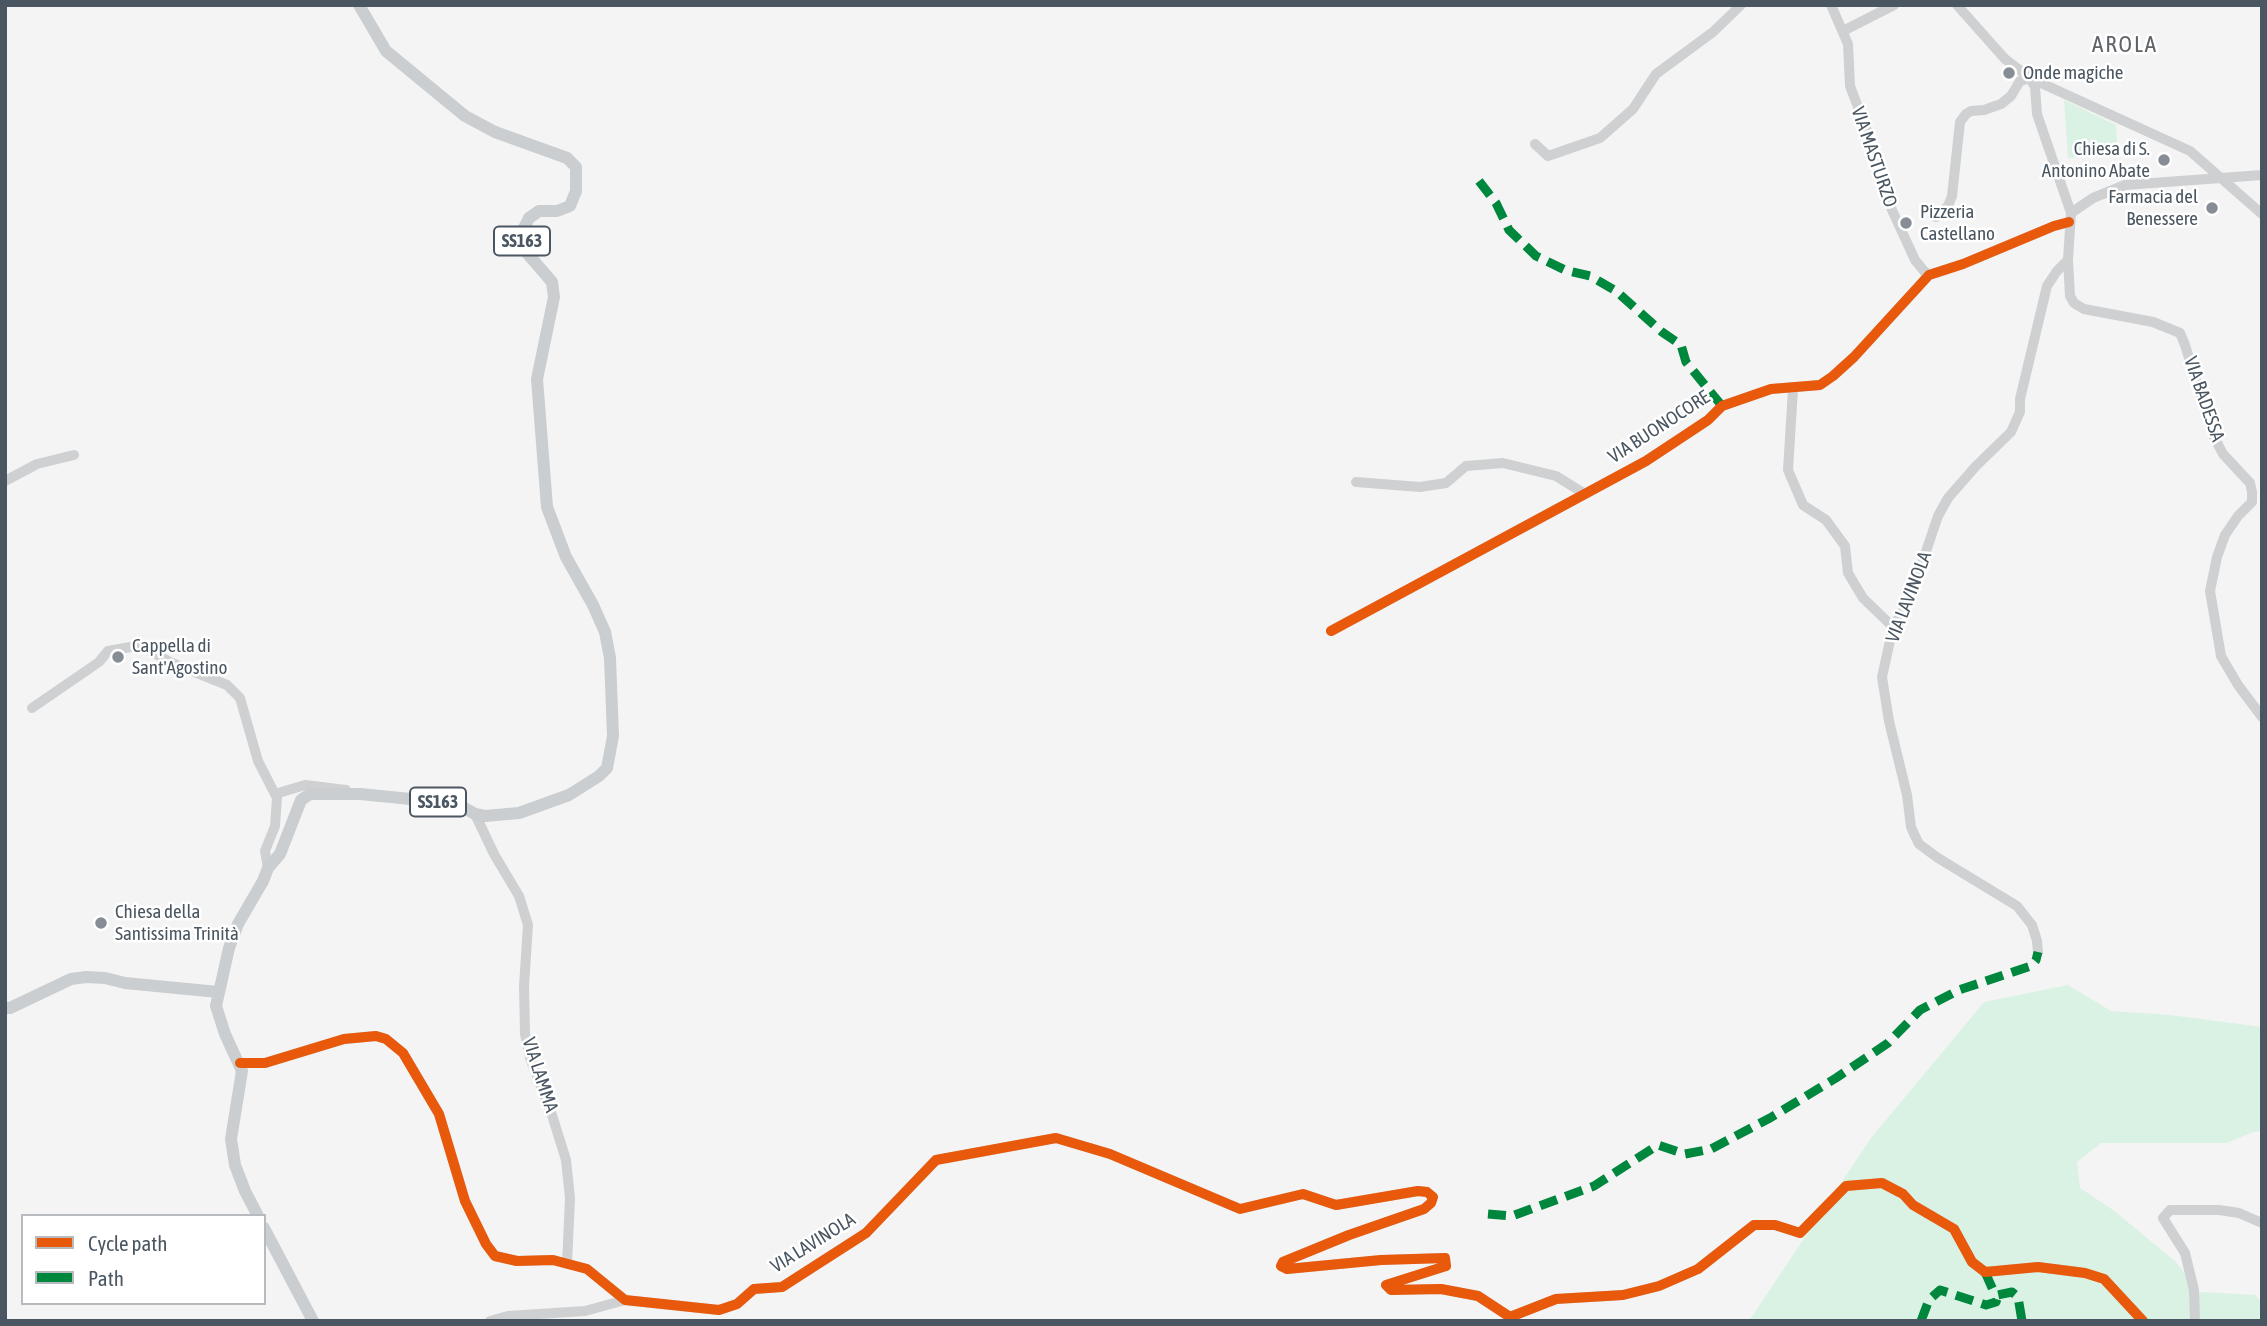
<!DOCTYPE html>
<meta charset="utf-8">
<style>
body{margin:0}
#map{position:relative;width:2267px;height:1326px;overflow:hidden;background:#f4f4f4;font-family:"Asap Condensed",sans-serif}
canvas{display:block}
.frame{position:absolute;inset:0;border:7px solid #4a5661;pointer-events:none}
.legend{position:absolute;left:21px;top:1214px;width:245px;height:91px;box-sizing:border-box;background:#fff;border:2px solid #b7bbc0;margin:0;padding:9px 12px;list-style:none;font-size:21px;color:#4a5661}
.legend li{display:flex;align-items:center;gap:14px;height:35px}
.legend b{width:35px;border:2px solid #b7bbc0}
</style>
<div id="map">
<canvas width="2267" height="1326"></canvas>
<div class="frame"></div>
<ul class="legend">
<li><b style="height:9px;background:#e8590c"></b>Cycle path</li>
<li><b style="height:9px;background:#00873e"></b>Path</li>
</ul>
</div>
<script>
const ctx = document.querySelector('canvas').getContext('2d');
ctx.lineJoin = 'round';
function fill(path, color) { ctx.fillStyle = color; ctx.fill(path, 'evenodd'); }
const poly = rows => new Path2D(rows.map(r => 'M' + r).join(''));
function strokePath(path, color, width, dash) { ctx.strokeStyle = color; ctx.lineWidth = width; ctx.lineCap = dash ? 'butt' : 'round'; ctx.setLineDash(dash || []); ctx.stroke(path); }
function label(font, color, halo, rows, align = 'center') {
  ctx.font = font + ' "Asap Condensed",sans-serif'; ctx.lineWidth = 5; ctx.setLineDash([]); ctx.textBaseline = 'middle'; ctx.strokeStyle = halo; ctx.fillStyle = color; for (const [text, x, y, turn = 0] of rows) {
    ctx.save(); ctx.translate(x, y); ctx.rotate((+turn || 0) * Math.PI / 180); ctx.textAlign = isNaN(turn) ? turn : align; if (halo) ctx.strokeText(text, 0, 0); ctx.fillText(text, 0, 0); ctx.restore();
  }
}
fill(poly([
 [2064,100,2116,125,2118,155,2068,158],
 [2068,985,2111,1011,2170,1015,2262,1027,2262,1131,2253,1132,2227,1143,2101,1143,2077,1162,2080,1188,2113,1210,2176,1262,2199,1292,2255,1295,2262,1302,2262,1321,1749,1321,1871,1138,1984,1002]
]), '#d9f2e3');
strokePath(poly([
 [1831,5,1848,44,1850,86,1869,136,1892,210,1915,260,1924,271,1929,275],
 [1957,5,2005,59,2030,78,2190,151,2262,214],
 [1843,31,1894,5],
 [1535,144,1548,156,1600,138,1633,109,1656,74,1713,32,1741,5],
 [2071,213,2068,260,2070,296,2074,303,2084,309,2153,322,2180,333,2185,345,2213,435,2223,454,2250,483,2252,492,2252,502,2238,516,2225,535,2217,557,2210,591,2221,656,2238,685,2262,717],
 [2071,213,2093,198,2125,185,2262,175],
 [1936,217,1948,206,1952,196,1960,122,1966,114,1971,111,1984,110,2001,104,2011,96,2020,81,2030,78,2035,87,2037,114,2071,213],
 [1793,389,1788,470,1803,505,1826,520,1845,546,1848,573,1863,598,1893,627],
 [5,481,37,464,74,455],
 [1356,482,1420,487,1446,483,1466,466,1503,463,1556,476,1585,494],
 [1331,631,1646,461,1708,420,1722,406,1771,389,1820,385,1833,376,1854,357,1929,275,1963,264,2054,226,2069,222],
 [32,708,99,662,108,651,136,646,145,648,172,663,227,685,240,698,258,761,277,798,275,826,265,851,268,868],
 [275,794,305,785,346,790],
 [475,814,494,854,519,896,528,925,524,986,525,1034,530,1058,552,1115,566,1160,570,1198,567,1264],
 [2038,952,2037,941,2032,925,2017,906,1938,858,1919,844,1915,836,1911,827,1907,795,1889,721,1882,677,1893,627,1903,611,1918,575,1938,516,1948,498,1976,466,2011,432,2020,412,2020,399,2047,286,2057,271,2068,260],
 [240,1063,265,1063,344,1039,376,1036,386,1039,403,1053,439,1114,465,1201,486,1244,495,1256,517,1261,553,1260,587,1269,625,1300,719,1310,737,1304,754,1289,782,1287,866,1233,936,1160,1056,1138,1110,1154,1240,1209,1303,1194,1336,1205,1418,1191,1427,1192,1433,1197,1431,1203,1424,1209,1349,1235,1283,1262,1281,1266,1287,1269,1381,1260,1445,1258,1446,1266,1386,1285,1391,1290,1441,1289,1478,1296,1510,1317,1556,1299,1623,1295,1659,1286,1698,1269,1754,1225,1775,1225,1800,1233,1846,1186,1882,1183,1903,1194,1913,1205,1954,1229,1972,1262,1985,1272,2038,1267,2085,1273,2104,1279,2143,1321],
 [490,1321,508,1316,585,1311,625,1300],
 [2195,1321,2194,1290,2185,1253,2163,1218,2170,1210,2219,1210,2239,1213,2262,1223]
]), '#ced0d2', 10);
strokePath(poly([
 [5,1008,10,1008,71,979,86,977,105,978,125,983,218,992],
 [258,1216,245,1191,235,1165,231,1139,242,1071,225,1034,216,1006,229,948,238,924,263,881,268,868,280,854,301,800,310,794,360,794,441,802,461,806,475,814,485,816,519,813,569,795,599,776,607,768,613,736,610,658,605,632,593,605,566,557,547,507,537,379,554,297,552,282,527,253,522,239,523,230,529,218,539,211,557,211,570,206,576,191,576,167,567,158,495,132,465,116,386,51,359,5],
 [264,1228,313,1321]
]), '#caced1', 12);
strokePath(poly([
 [1479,181,1496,203,1509,230,1536,256,1565,270,1590,276,1616,291,1662,332,1681,345,1686,362,1722,406],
 [1488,1214,1512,1216,1594,1186,1658,1145,1685,1154,1711,1149,1770,1118,1836,1078,1888,1043,1920,1010,1959,990,2031,966,2036,960,2038,952],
 [1985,1272,1993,1290,1998,1295,2012,1292,2018,1297,2022,1321],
 [1921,1321,1929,1300,1940,1290,1986,1305,1996,1302,1998,1295]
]), '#00873e', 9, [18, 9]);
strokePath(poly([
 [1331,631,1646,461,1708,420,1722,406,1771,389,1820,385,1833,376,1854,357,1929,275,1963,264,2054,226,2069,222],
 [240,1063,265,1063,344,1039,376,1036,386,1039,403,1053,439,1114,465,1201,486,1244,495,1256,517,1261,553,1260,587,1269,625,1300,719,1310,737,1304,754,1289,782,1287,866,1233,936,1160,1056,1138,1110,1154,1240,1209,1303,1194,1336,1205,1418,1191,1427,1192,1433,1197,1431,1203,1424,1209,1349,1235,1283,1262,1281,1266,1287,1269,1381,1260,1445,1258,1446,1266,1386,1285,1391,1290,1441,1289,1478,1296,1510,1317,1556,1299,1623,1295,1659,1286,1698,1269,1754,1225,1775,1225,1800,1233,1846,1186,1882,1183,1903,1194,1913,1205,1954,1229,1972,1262,1985,1272,2038,1267,2085,1273,2104,1279,2143,1321]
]), '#e8590c', 10);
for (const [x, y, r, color] of [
 [2009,73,7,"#868d94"],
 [2164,160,7,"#868d94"],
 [2212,208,7,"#868d94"],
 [1906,223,7,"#868d94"],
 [118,657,7,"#868d94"],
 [101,923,7,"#868d94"]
]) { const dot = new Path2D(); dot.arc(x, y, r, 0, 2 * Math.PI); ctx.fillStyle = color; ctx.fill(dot); strokePath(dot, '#fff', 2.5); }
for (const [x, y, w] of [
 [522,241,56],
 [438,802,56]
]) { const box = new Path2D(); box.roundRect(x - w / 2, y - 14.5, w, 29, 5); ctx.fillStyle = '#fff'; ctx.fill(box); strokePath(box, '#4a5661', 2); }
label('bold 18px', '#4a5661', null, [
 ["SS163",522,241],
 ["SS163",438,802]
]);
label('19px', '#4a5661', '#fff', [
 ["Onde magiche",2023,73],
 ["Chiesa di S.",2150,149,"right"],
 ["Antonino Abate",2150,171,"right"],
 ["Farmacia del",2198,197,"right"],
 ["Benessere",2198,219,"right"],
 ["Pizzeria",1920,212],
 ["Castellano",1920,234],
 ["Cappella di",132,646],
 ["Sant'Agostino",132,668],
 ["Chiesa della",115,912],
 ["Santissima Trinità",115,934]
], 'left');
label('19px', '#4a5661', '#fff', [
 ["VIA MASTURZO",1874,157,71],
 ["VIA BADESSA",2204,399,71],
 ["VIA BUONOCORE",1659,427,-33],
 ["VIA LAVINOLA",1909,597,-69],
 ["VIA LAMMA",540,1075,72],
 ["VIA LAVINOLA",813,1243,-32]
]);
ctx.letterSpacing = '2px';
label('23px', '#5f6368', '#fff', [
 ["AROLA",2125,45]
]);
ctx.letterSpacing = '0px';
</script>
